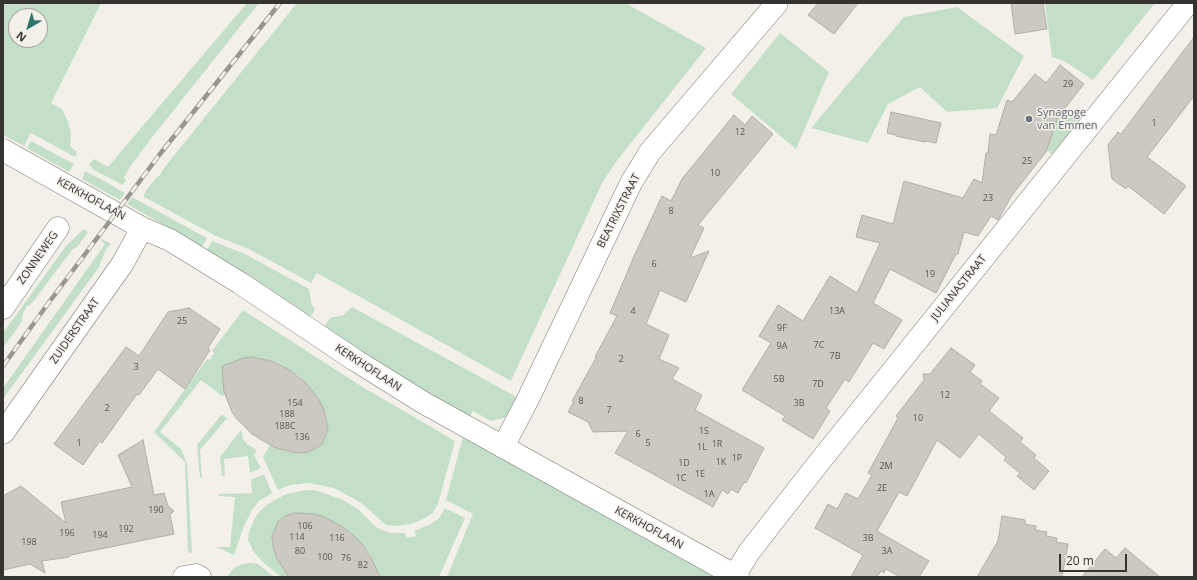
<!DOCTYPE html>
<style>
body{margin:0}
#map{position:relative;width:1197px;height:580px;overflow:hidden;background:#f3f0e9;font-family:"Open Sans",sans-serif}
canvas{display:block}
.frame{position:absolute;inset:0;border:4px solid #343330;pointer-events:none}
.north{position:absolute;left:8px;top:8px;width:40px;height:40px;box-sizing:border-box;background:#f3f0e9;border:1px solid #a7a49f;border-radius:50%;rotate:218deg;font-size:11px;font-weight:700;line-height:16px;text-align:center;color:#343330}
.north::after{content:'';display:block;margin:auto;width:14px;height:18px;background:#2c746c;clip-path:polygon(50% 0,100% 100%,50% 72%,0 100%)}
.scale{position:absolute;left:1059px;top:554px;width:68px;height:18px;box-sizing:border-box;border:2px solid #343330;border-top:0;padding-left:5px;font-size:12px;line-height:14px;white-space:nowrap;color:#343330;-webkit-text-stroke:3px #f3f0e9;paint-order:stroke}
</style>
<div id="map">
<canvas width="1197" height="580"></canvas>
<div class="frame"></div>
<div class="north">N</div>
<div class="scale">20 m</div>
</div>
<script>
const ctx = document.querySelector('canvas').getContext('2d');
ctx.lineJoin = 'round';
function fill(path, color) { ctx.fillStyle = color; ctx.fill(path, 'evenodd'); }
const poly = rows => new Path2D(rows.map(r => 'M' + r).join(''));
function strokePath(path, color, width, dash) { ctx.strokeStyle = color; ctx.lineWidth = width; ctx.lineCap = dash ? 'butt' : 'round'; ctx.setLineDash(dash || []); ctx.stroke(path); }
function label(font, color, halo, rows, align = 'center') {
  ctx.font = font + ' "Open Sans",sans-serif'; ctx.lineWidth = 3; ctx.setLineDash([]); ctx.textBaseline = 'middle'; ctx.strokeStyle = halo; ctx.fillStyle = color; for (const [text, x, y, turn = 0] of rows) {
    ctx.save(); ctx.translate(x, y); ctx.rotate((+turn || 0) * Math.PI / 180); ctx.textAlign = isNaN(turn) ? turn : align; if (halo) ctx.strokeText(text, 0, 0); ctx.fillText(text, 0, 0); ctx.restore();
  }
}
fill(poly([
 [3,3,101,3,51,103,62,109,68,122,71,134,70,146,77,152,75,157,31,133,24,146,3,135],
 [16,16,40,16,40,40,16,40],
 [247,3,259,3,150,140,130,167,124,178,126,180,123,185,94,170,89,165,94,159,108,167],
 [297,3,625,3,706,48,616,162,603,181,511,381,317,273,311,283,249,249,216,236,144,197,144,195,147,189,156,178,160,175,164,168],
 [1045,3,1155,3,1093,80,1064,61,1052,57],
 [957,7,1024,56,997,108,947,112,920,87,888,104,868,143,811,128,904,17],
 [780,33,829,72,796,149,731,94],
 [1055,108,1083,119,1054,156,1035,140,997,132,1000,122,1051,138,1058,117],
 [31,141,74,164,69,172,27,148],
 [85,171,104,181,125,193,120,200,82,179],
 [132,197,207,238,202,247,127,204],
 [84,229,88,232,78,246,72,250,32,303,27,306,23,313,21,323,3,348,3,333,66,246],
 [101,239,110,243,110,245,106,249,99,267,3,399,3,388,105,244,100,240],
 [212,241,245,254,309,289,311,302,315,310,310,317,207,250],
 [352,307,515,396,517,399,512,416,491,421,473,411,469,417,415,386,324,327,330,318,343,315],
 [243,310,361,386,455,441,438,504,432,514,419,521,411,524,396,526,386,525,360,502,334,488,309,483,290,485,278,490,263,457,270,445,279,449,298,453,307,452,315,449,322,444,326,435,328,427,327,418,319,400,306,383,299,376,281,365,271,361,252,357,224,375,223,383,225,395,222,396,201,380,160,432,181,449,187,464,192,553,188,552,185,462,154,432,207,359,210,360,214,353,212,351],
 [222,414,227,418,200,450,202,478,200,477,197,445],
 [241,430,243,439,247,444,257,450,254,455,261,468,250,473,248,456,224,459,225,476,222,476,220,457],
 [463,437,659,546,716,577,447,577,473,514,446,500],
 [264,474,272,493,259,501,252,510,244,526,234,555,216,547,230,547,235,497,218,496,220,494,252,493,251,480],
 [307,490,315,490,341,499,358,509,377,528,390,533,405,533,407,538,416,536,414,531,431,524,439,518,445,508,465,518,439,577,378,577,375,567,369,553,353,535,341,526,324,517,314,514,299,513,290,514,278,522,272,536,273,545,277,559,289,577,281,577,263,562,253,551,248,540,249,532,254,520,259,512,268,504,286,494],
 [250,563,258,564,274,577,227,577,234,568,242,564]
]), '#c3dfc8');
const building = poly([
 [818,3,858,3,834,34,808,15,818,3],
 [1011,3,1043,3,1047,29,1015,34,1011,3],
 [1194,37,1194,96,1147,157,1186,186,1164,214,1128,186,1126,189,1112,179,1108,145,1118,132,1121,134,1194,37],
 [1060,65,1084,84,1058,117,1046,152,1012,195,998,220,991,216,978,236,964,232,958,254,956,254,936,293,890,269,873,303,902,320,884,349,873,343,849,382,845,379,826,408,830,411,813,439,782,420,785,416,742,390,771,343,759,336,778,305,803,321,830,276,857,293,880,243,856,237,862,215,893,224,904,181,963,198,974,179,982,183,986,153,988,153,990,134,996,135,1007,100,1012,102,1035,74,1046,83,1060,65],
 [891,112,941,123,936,143,925,141,925,142,896,136,896,135,887,133,891,112],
 [734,115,745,125,752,116,773,134,698,225,704,228,690,258,709,251,686,302,660,290,646,324,669,335,659,359,679,368,672,379,702,395,695,410,764,448,746,483,744,482,738,493,731,489,728,494,722,490,713,507,615,453,628,431,593,432,588,422,568,412,574,401,572,401,596,358,595,357,617,316,610,313,635,254,662,196,671,201,682,179,734,115],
 [189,308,220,329,208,348,210,350,185,389,158,369,139,395,137,394,102,443,100,441,83,465,54,444,126,347,139,356,168,312,189,308],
 [951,348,975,365,970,372,982,381,980,384,999,398,989,411,1023,438,1020,442,1036,455,1034,458,1049,471,1034,490,1017,476,1020,473,1004,460,1006,457,979,434,960,458,937,440,907,496,899,492,877,531,929,561,919,577,900,577,886,569,884,573,881,571,877,577,851,577,863,555,815,528,828,504,837,509,846,493,858,499,872,475,868,473,898,418,896,416,924,380,923,374,930,374,951,348],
 [252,357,271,361,290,370,306,383,319,400,324,410,328,427,326,435,322,444,315,449,307,452,298,453,279,449,270,445,252,434,237,419,232,412,224,392,222,366,244,358,252,357],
 [143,440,154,495,164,493,168,506,174,511,170,515,174,534,71,555,69,557,42,561,45,573,30,564,3,570,3,496,21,486,66,523,61,502,132,487,118,455,143,440],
 [295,513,314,514,324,517,341,526,353,535,363,545,371,558,380,577,289,577,277,559,273,545,272,536,278,522,285,516,295,513],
 [1002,516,1025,520,1025,524,1036,526,1035,530,1047,532,1046,536,1057,538,1056,542,1068,544,1062,577,977,577,998,541,1002,516],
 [1125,548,1160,577,1082,577,1105,549,1116,558,1125,548]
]);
fill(building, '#ccc9c2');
strokePath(building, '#b0aea7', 1);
const minor = poly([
 [3,150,142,228,170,240,240,283,355,360,424,403,738,577],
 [3,308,58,228],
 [3,433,123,263,142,228],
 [503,447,529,397,631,183,650,152,777,3],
 [735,575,749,552,817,465,1188,3],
 [184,577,196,575,200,577]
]);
strokePath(minor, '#7b7872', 23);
strokePath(minor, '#fff', 22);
const rail = poly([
 [3,366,47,305,160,154,280,3]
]);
strokePath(rail, '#989691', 4.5);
strokePath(rail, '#f3f0e9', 3, [9]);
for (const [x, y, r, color] of [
 [1029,119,4,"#6b7280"]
]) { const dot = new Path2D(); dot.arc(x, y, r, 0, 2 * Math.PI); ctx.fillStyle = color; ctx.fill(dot); strokePath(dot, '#f3f0e9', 1.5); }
label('9px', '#5a5854', null, [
 ["29",1068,84],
 ["1",1154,123],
 ["12",740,132],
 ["25",1027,161],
 ["10",715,173],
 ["23",988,198],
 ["8",671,211],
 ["6",654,264],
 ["19",930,274],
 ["4",633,311],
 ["13A",837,311],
 ["25",182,321],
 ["9F",782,328],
 ["7C",819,345],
 ["9A",782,346],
 ["7B",835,356],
 ["2",621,359],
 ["3",136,367],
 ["5B",779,379],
 ["7D",818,384],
 ["12",945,395],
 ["8",581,401],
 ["154",295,403],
 ["3B",799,403],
 ["2",107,408],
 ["7",609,410],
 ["188",287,414],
 ["10",918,418],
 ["188C",285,426],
 ["1S",704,431],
 ["6",638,434],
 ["136",302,437],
 ["1",79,443],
 ["5",648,443],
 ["1R",717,444],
 ["1L",702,447],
 ["1P",737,458],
 ["1K",721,462],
 ["1D",684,463],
 ["2M",886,466],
 ["1E",700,474],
 ["1C",681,478],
 ["2E",882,488],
 ["1A",709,494],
 ["190",156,510],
 ["106",305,526],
 ["192",126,529],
 ["196",67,533],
 ["194",100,535],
 ["114",297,537],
 ["116",337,538],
 ["3B",868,538],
 ["198",29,542],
 ["80",300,551],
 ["3A",887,551],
 ["100",325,557],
 ["76",346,558],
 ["82",363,565]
]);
label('11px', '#5b616d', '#f3f0e9', [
 ["Synagoge",1037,113],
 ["van Emmen",1037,126]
], 'left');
label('11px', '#343330', '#f3f0e9', [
 ["KERKHOFLAAN",91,199,29],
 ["BEATRIXSTRAAT",619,211,-63],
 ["ZONNEWEG",38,258,-55],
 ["JULIANASTRAAT",959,288,-51],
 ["ZUIDERSTRAAT",75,331,-55],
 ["KERKHOFLAAN",368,368,33],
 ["KERKHOFLAAN",649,528,29]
]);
</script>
